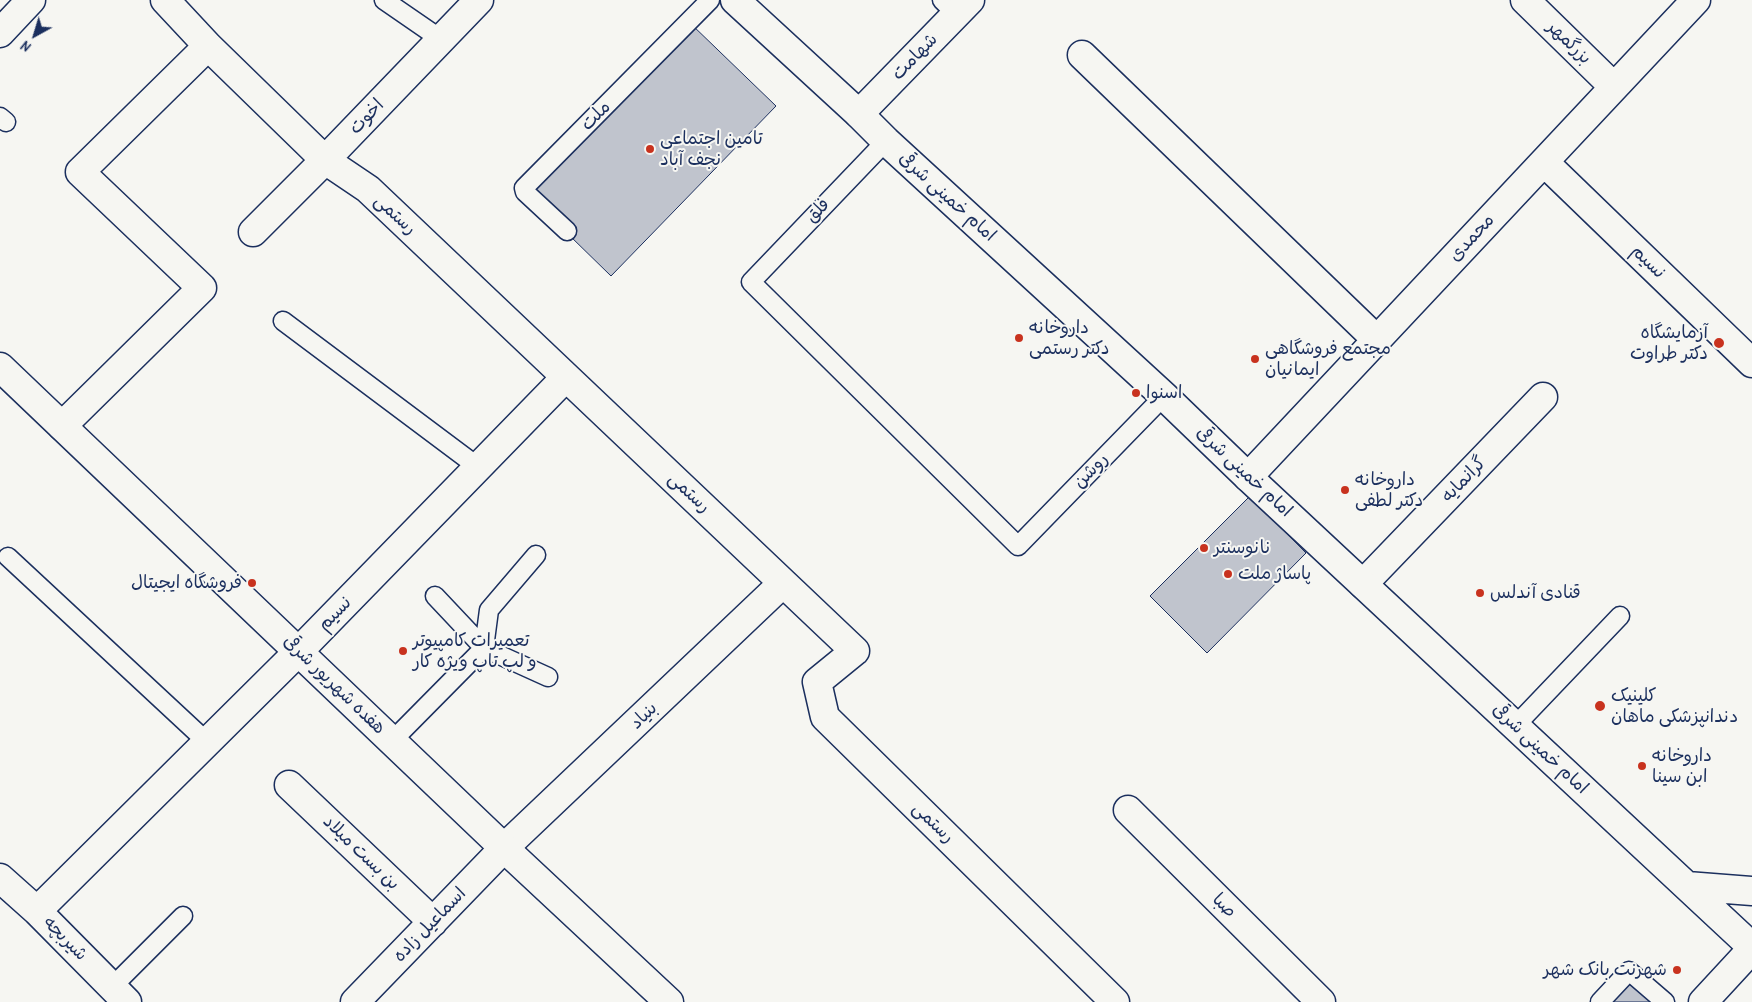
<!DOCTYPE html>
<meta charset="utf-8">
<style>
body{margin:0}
#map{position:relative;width:1752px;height:1002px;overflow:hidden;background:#f6f6f2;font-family:"Patrick Hand",sans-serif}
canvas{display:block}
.north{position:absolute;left:10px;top:10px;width:50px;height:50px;-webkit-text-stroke:4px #f6f6f2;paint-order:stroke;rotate:219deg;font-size:14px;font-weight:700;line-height:20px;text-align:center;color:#1b2f5e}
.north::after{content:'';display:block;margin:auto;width:18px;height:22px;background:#1b2f5e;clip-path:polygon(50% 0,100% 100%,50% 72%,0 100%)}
</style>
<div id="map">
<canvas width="1752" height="1002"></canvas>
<div class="north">N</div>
</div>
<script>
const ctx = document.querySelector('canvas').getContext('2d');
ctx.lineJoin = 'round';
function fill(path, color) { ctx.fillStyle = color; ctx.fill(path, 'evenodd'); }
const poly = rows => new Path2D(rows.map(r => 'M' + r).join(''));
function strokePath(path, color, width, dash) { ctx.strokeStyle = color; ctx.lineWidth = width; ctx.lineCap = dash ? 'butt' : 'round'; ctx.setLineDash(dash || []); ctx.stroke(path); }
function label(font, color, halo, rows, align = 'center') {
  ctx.font = font + ' "Patrick Hand","Playpen Sans Arabic",sans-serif'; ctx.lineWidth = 4; ctx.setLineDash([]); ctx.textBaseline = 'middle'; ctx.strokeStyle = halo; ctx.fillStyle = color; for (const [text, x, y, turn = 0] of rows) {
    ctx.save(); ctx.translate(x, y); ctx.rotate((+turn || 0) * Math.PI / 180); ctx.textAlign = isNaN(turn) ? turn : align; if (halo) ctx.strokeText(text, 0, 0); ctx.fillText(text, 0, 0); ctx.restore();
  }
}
const building = poly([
 [689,22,776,106,611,276,525,192,689,22],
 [1250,496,1306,553,1207,653,1150,596,1250,496],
 [1634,979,1660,1002,1612,1002,1634,979]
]);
fill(building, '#c0c4cd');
strokePath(building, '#1b2f5e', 1);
const service = poly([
 [384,0,442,40],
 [942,0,956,14],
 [0,117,6,122],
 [886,141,751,282,1018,546,1164,396],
 [567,231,525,192,524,188,710,0],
 [283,321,478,467],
 [8,557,207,742],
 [435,596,484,648,548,677],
 [1515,726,1620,616],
 [392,741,484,648,489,610,536,555],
 [112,987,183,916],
 [1600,1002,1629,971,1665,1002]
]);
const minor = poly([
 [165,0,208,46,325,160,368,189,855,651,817,682,825,717,1115,1002],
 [1525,0,1614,87],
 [0,33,31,0],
 [1082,55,1377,340],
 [859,114,970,0],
 [1544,162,1752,363],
 [253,232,325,160,479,0],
 [62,426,202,288,80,172,208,46],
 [1248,477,1696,0],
 [1363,584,1543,397],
 [289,785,433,922],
 [1128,810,1321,1002],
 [0,878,37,911,127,1002],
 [37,911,299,651,566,377],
 [355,1002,504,848,783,583]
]);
const tertiary = poly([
 [0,367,504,848,669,1002]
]);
const secondary = poly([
 [735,0,859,114,886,141,1164,396,1248,477,1752,947],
 [1687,886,1752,891],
 [1703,1002,1752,949]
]);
strokePath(service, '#1b2f5e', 21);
strokePath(minor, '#1b2f5e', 31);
strokePath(tertiary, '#1b2f5e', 31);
strokePath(secondary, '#1b2f5e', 31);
strokePath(service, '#f6f6f2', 18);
strokePath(minor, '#f6f6f2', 28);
strokePath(tertiary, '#f6f6f2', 28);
strokePath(secondary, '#f6f6f2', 28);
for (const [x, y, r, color] of [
 [650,149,5,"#c8321e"],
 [1019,338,5,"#c8321e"],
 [1719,343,6,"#c8321e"],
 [1255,359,5,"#c8321e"],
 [1136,393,5,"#c8321e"],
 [1345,490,5,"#c8321e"],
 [1204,548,5,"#c8321e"],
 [1228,574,5,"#c8321e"],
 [252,583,5,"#c8321e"],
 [1480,593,5,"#c8321e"],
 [403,651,5,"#c8321e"],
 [1600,706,6,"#c8321e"],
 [1642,766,5,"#c8321e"],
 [1677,970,5,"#c8321e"]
]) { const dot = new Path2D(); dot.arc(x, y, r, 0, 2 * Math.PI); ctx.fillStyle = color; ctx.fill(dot); strokePath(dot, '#f6f6f2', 2); }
label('18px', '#1b2f5e', '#f6f6f2', [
 ["بزرگمهر",1569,43,44],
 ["شهامت",915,57,-46],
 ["ملت",596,116,-45],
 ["اخوت",367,117,-46],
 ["امام خمینی شرقی",947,197,42],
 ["فلق",818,211,-46],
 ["رستمی",395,215,43],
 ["محمدی",1472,238,-47],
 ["نسیم",1648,262,44],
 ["روشن",1091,471,-46],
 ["امام خمینی شرقی",1244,472,43],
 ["گرانمایه",1464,480,-46],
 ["رستمی",689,493,43],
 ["نسیم",335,614,-46],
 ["هفده شهریور شرقی",334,685,44],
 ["بنیاد",644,716,-44],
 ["امام خمینی شرقی",1540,749,43],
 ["رستمی",933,823,44],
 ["بن بست میلاد",361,853,44],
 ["صبا",1224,906,45],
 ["اسماعیل زاده",430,925,-46],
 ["شیربچه",65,939,45]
]);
label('18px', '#1b2f5e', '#f6f6f2', [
 ["تامین اجتماعی",660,139],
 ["نجف آباد",660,160],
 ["داروخانه",1029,328],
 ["دکتر رستمی",1029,349],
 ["آزمایشگاه",1708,333,"right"],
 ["دکتر طراوت",1708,354,"right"],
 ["مجتمع فروشگاهی",1265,349],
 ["ایمانیان",1265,370],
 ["اسنوا",1146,393],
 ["داروخانه",1355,480],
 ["دکتر لطفی",1355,501],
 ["نانوسنتر",1214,548],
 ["پاساژ ملت",1238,574],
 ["فروشگاه ایجیتال",242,583,"right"],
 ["قنادی آندلس",1490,593],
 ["تعمیرات کامپیوتر",413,641],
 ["و لپ تاپ ویژه کار",413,662],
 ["کلینیک",1611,696],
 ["دندانپزشکی ماهان",1611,717],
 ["داروخانه",1652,756],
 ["ابن سینا",1652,777],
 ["شهرنت بانک شهر",1667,970,"right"]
], 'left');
</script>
